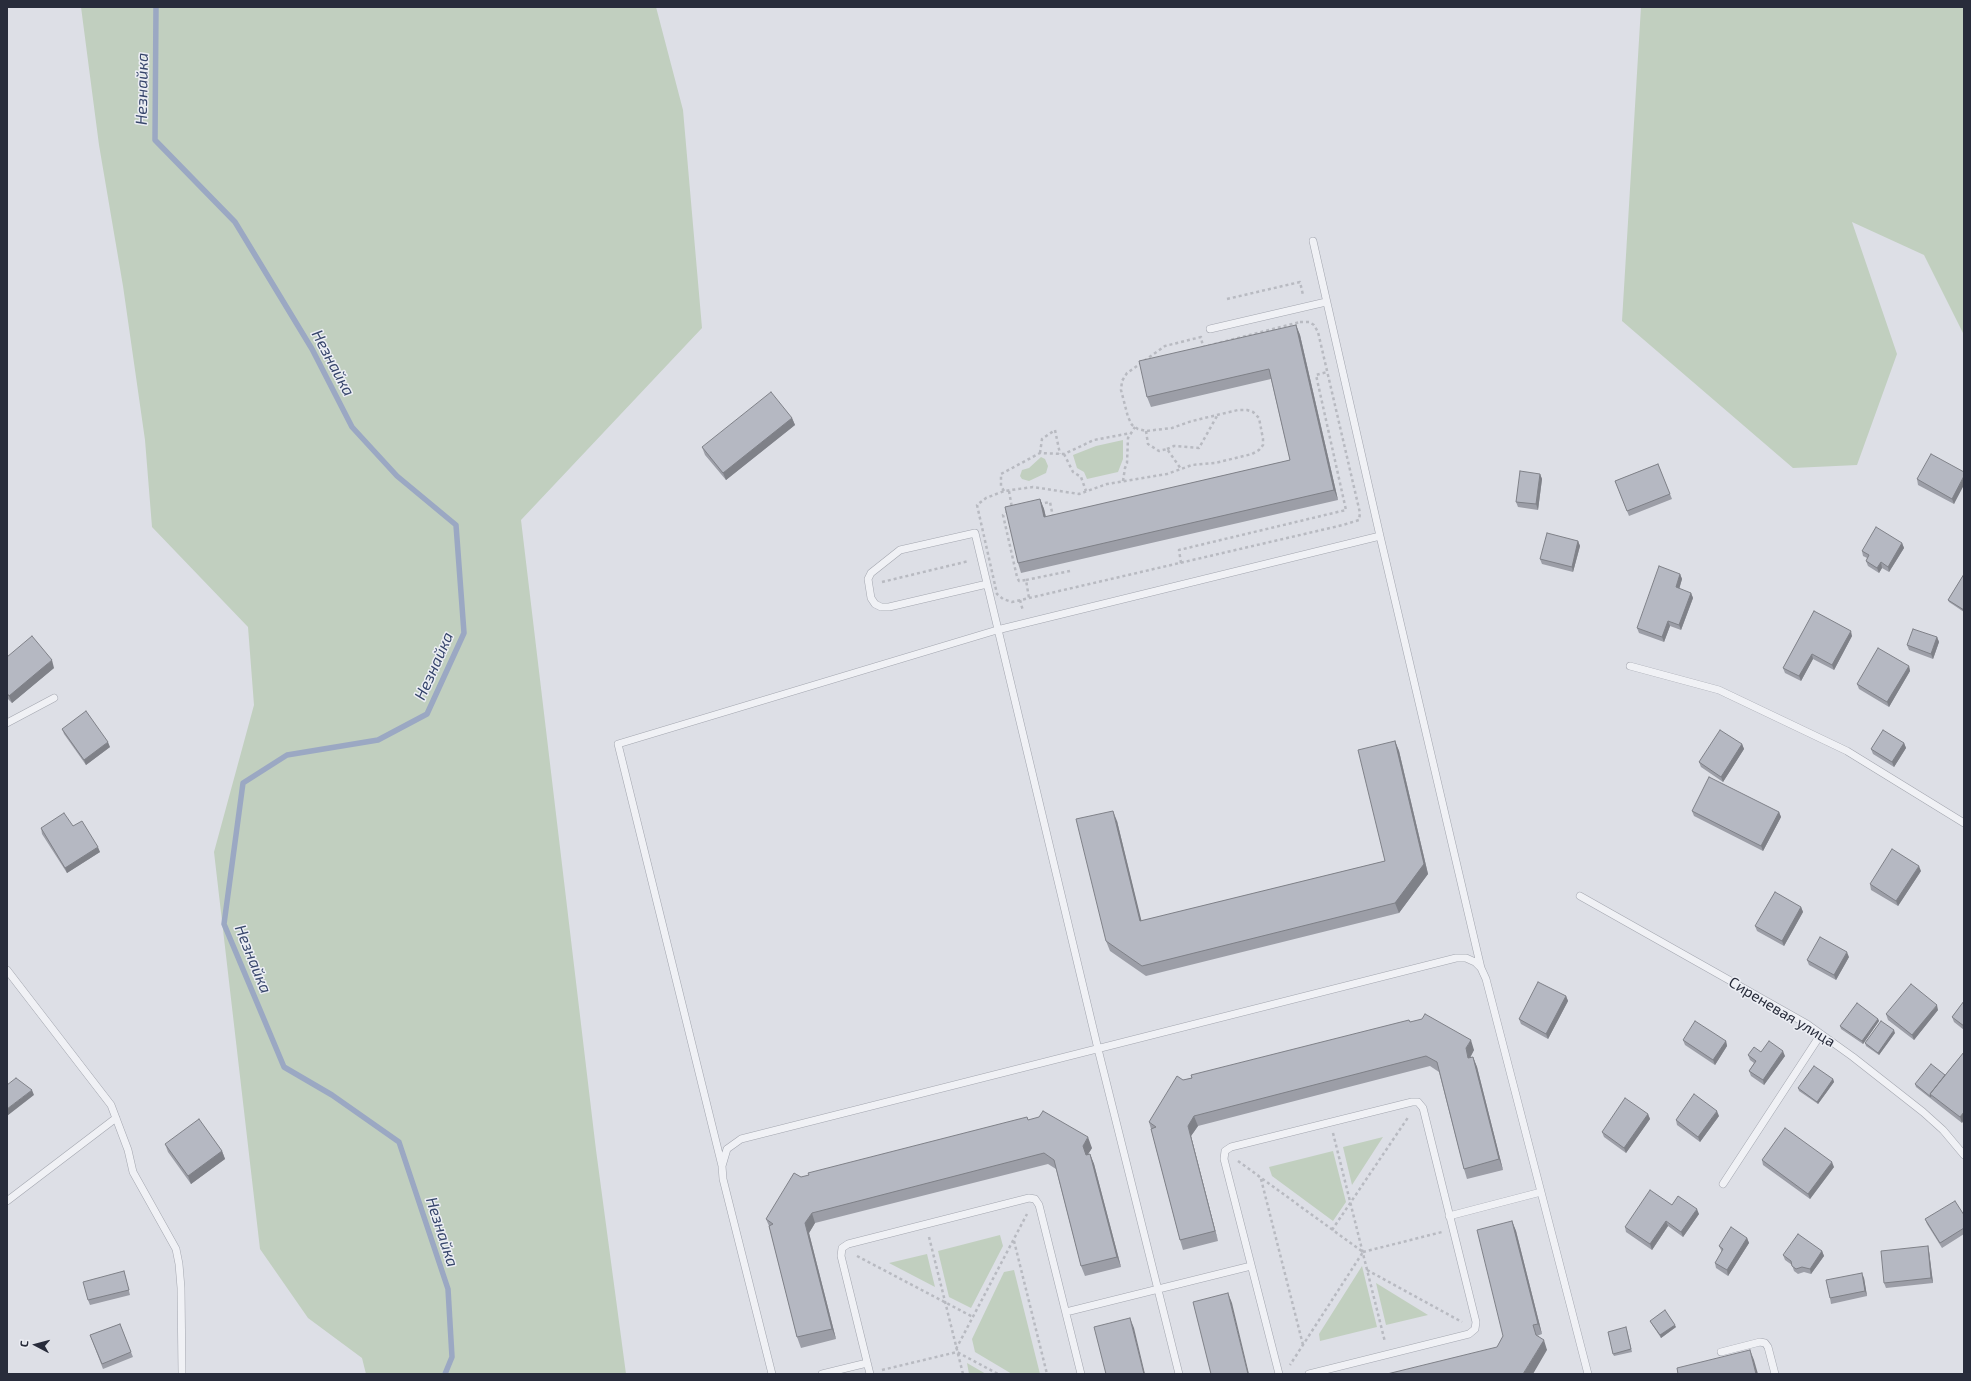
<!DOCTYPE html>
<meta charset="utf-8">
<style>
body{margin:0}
#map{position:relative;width:1971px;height:1381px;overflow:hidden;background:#dddfe6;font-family:"Exo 2",sans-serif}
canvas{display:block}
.frame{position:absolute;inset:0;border:8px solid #282c3b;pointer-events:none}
.north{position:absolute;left:16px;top:1325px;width:40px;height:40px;-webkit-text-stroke:3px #eceef4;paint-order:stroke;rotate:276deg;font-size:11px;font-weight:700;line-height:16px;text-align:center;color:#282c3b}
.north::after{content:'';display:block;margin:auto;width:14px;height:18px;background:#282c3b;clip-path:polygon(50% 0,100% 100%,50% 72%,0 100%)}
</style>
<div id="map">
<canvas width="1971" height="1381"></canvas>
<div class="frame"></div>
<div class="north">С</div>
</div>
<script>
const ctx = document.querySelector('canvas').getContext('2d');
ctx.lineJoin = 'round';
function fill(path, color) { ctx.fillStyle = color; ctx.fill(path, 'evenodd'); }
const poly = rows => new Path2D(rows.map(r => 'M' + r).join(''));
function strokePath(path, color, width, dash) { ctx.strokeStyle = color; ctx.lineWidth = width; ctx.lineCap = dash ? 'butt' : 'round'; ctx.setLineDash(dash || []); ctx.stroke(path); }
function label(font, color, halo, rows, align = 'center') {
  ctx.font = font + ' "Exo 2",sans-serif'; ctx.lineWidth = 3; ctx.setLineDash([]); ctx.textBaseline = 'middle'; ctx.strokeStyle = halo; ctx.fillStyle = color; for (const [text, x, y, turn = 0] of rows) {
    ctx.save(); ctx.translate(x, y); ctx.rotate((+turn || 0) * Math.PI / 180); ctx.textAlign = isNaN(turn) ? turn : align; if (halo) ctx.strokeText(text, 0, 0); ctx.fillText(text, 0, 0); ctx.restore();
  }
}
fill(poly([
 [81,7,656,7,683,110,702,328,521,520,596,1150,626,1374,366,1374,362,1358,308,1318,260,1249,214,852,254,705,248,627,152,527,145,440,123,286,99,145],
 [1641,7,1964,7,1964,335,1924,255,1852,222,1897,354,1857,465,1793,468,1622,321],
 [1123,440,1123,459,1118,472,1087,479,1084,472,1077,468,1073,455,1096,446],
 [1041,457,1045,459,1048,466,1046,473,1029,481,1022,479,1020,476,1022,470,1029,468],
 [1383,1137,1352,1185,1343,1147],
 [1333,1151,1346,1202,1333,1221,1272,1176,1269,1167],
 [1000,1235,1003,1246,971,1308,949,1297,938,1251],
 [927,1254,935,1287,889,1263],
 [1362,1266,1377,1327,1320,1341,1319,1334],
 [1014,1270,1040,1374,1012,1374,975,1352,972,1339,1004,1272],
 [1376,1283,1428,1315,1386,1325],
 [967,1363,986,1374,969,1374]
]), '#c1cfbf');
strokePath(poly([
 [156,7,155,140,235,222,312,349,352,427,397,476,456,525,464,633,427,714,378,740,287,755,243,783,224,924,284,1067,332,1095,399,1142,448,1289,452,1357,445,1374]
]), '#9ba8c3', 5.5);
const service = poly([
 [1313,241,1380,536],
 [1210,329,1326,302],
 [987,584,889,607,881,607,875,604,871,598,868,579,871,573,900,550,975,533,1098,1049,1179,1374],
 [1630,666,1719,690,1847,751,1964,823],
 [7,723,54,698],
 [1580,896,1807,1024,1853,1057,1923,1112,1943,1130,1964,1155],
 [7,970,111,1105,128,1150,133,1172,176,1249,179,1264,181,1288,182,1374],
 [722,1166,618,744,997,630,1380,536,1481,968],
 [1723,1184,1821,1034],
 [7,1201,116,1118],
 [1449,1216,1541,1192],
 [1066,1312,1251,1266],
 [1721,1352,1760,1342,1765,1343,1768,1347,1775,1374],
 [772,1374,723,1179,722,1166,727,1149,741,1139,1456,958,1466,958,1475,962,1481,968,1486,979,1588,1374],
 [822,1374,867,1363],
 [870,1374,841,1256,842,1248,848,1244,1029,1198,1035,1199,1039,1205,1081,1374],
 [1279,1374,1224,1159,1225,1151,1231,1147,1412,1102,1418,1102,1423,1108,1476,1322,1475,1329,1469,1334,1309,1374]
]);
strokePath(service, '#a3a6af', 8);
strokePath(poly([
 [1227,299,1300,282,1303,295],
 [1300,322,1309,322,1314,325,1318,332,1360,513,1359,520,1343,525,1012,602,1003,599,997,594,977,505,986,498,1004,491,1033,487,1079,494,1107,484,1167,474,1192,465,1215,463,1252,454,1259,450,1263,445,1263,439,1259,418,1253,412,1247,410,1238,410,1192,421,1172,428,1146,431,1138,429,1132,425,1128,417,1121,390,1122,381,1127,373,1165,346,1201,337,1203,347,1300,322],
 [1146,431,1148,444,1159,451,1167,449,1181,469],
 [1167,449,1174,446,1199,448,1217,416],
 [1040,453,1042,439,1055,430,1060,454],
 [1064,454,1073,472,1081,477,1086,491],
 [1123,481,1125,468,1127,463,1128,438,1135,427],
 [1004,491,1001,486,1001,474,1040,453,1064,454,1094,440,1131,433],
 [1009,491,1012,508],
 [1039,504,1050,502,1053,517],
 [1008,511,1003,515,1017,577,1019,581,1026,580,1029,598],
 [1181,563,1179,550,1346,510,1316,375,1327,372],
 [1026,580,1070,571],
 [882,582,969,561],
 [1020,600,1023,611],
 [1333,1133,1385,1342],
 [1238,1161,1363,1252,1290,1365],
 [1261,1179,1303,1345],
 [1332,1230,1409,1116],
 [929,1237,963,1374],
 [1014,1241,1047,1374],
 [1363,1252,1442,1232],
 [857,1256,973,1317],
 [1367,1270,1462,1322],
 [956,1349,1027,1214],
 [882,1370,957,1352,998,1374]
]), '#b8bac1', 2.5, [3, 3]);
strokePath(service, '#f0f1f5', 7);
fill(poly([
 [1296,325,1300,335,1338,500,1021,573,1018,563,1040,499,1044,509,1046,517,1290,460,1271,379,1151,407,1147,397],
 [792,418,795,425,726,480,705,455,702,447],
 [1658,464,1672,499,1629,516,1615,481],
 [1964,472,1954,504,1918,485,1917,479],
 [1540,474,1542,479,1538,510,1518,507,1516,502],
 [1578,541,1580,546,1573,572,1542,564,1540,559],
 [1902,543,1904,548,1889,572,1882,568,1879,573,1868,566,1866,561,1867,558,1863,556,1862,551],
 [1680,574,1682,579,1679,589,1691,593,1693,598,1681,630,1670,626,1664,642,1639,633,1637,628],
 [1964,574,1964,612,1949,602,1948,600],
 [1814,611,1852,636,1834,670,1813,659,1801,681,1785,673,1783,668],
 [1937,637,1939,642,1933,659,1909,650,1907,645],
 [7,657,54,668,12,703,7,698],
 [1909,666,1910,671,1889,707,1859,689,1857,684],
 [62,729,110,747,86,765,64,734],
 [1395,741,1399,751,1428,874,1399,913,1146,976,1110,951,1106,941,1117,821,1141,921,1385,861],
 [1904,743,1906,748,1894,767,1873,754,1871,749],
 [1742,744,1744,749,1723,782,1701,767,1699,762],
 [1692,811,1779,812,1781,817,1763,851,1694,816],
 [73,826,100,852,67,873,42,834,41,828],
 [1921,871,1898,906,1871,890,1870,884],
 [1801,907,1803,912,1784,946,1757,931,1755,926],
 [1849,957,1836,980,1809,965,1807,960],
 [1566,996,1568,1001,1548,1039,1521,1024,1519,1019],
 [1964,1001,1964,1030,1954,1022,1952,1017],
 [1938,1010,1914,1040,1888,1020,1886,1014],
 [1878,1019,1879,1021,1863,1044,1841,1029,1840,1026],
 [1410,1022,1474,1050,1470,1057,1473,1057,1477,1067,1503,1170,1467,1179,1464,1169,1439,1072,1430,1066,1198,1126,1191,1136,1218,1241,1183,1250,1180,1240,1151,1129,1149,1122,1183,1080],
 [1895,1033,1879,1055,1866,1046,1865,1043],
 [1683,1040,1726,1041,1727,1046,1715,1065,1685,1045],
 [1761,1052,1785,1056,1764,1085,1751,1076,1749,1071,1754,1063,1750,1060,1748,1055],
 [1964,1052,1964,1119,1962,1123,1916,1087,1915,1084,1945,1075],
 [1833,1079,1834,1082,1818,1104,1799,1091,1798,1088],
 [1648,1114,1650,1119,1626,1153,1604,1137,1602,1132],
 [1719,1116,1700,1142,1677,1125,1676,1120],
 [1028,1120,1092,1148,1088,1154,1090,1154,1094,1164,1121,1267,1085,1276,1081,1266,1056,1169,1048,1164,815,1223,809,1233,836,1339,801,1348,797,1337,769,1226,766,1219],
 [165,1144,222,1151,225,1159,191,1184,168,1152],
 [1762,1160,1834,1167,1810,1199,1763,1165],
 [1672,1205,1699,1214,1683,1237,1668,1226,1652,1250,1626,1232,1625,1227],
 [1964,1215,1964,1234,1942,1248,1927,1224,1925,1219],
 [1512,1221,1516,1231,1542,1334,1537,1336,1547,1350,1497,1347,1503,1336],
 [1747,1238,1749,1243,1728,1276,1716,1268,1715,1263,1722,1252,1719,1246],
 [1928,1246,1929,1251,1933,1283,1886,1288,1884,1283],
 [1822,1251,1824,1256,1811,1274,1804,1272,1798,1274,1794,1271,1792,1265,1785,1260,1783,1255],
 [124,1271,130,1295,90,1305,88,1300],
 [1864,1278,1867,1296,1831,1304,1830,1298],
 [1650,1321,1676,1327,1661,1338,1651,1323],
 [120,1324,133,1357,103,1369,90,1335],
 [1627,1330,1632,1352,1614,1356,1613,1354]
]), '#9c9ea7');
fill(poly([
 [1296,325,1300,335,1338,500,1334,490],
 [792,418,795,425,726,480,723,473],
 [1540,474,1542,479,1538,510,1536,504],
 [1964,476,1964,485,1954,504,1952,499],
 [1040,499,1044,509,1048,527,1044,517],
 [1578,541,1580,546,1573,572,1572,567],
 [1902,543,1904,548,1889,572,1888,567],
 [1881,562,1882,568,1879,573,1877,568],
 [1680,574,1682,579,1678,593,1676,587],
 [1691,593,1693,598,1681,630,1679,625],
 [1668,621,1670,626,1664,642,1662,637],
 [1851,631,1852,636,1834,670,1832,665],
 [1937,637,1939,642,1933,659,1931,654],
 [1812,654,1813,659,1801,681,1799,676],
 [52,660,54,668,12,703,9,696],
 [1909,666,1910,671,1889,707,1887,702],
 [1395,741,1399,751,1428,874,1399,913,1395,903],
 [108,742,110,747,86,765,84,760],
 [1904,743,1906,748,1894,767,1892,762],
 [1742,744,1744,749,1723,782,1721,777],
 [1113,811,1117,821,1144,931,1140,921],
 [1779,812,1781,817,1763,851,1761,846],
 [98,847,100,852,67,873,65,868],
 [1919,866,1921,871,1898,906,1896,901],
 [1801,907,1803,912,1784,946,1782,941],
 [1847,952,1849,957,1836,980,1834,975],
 [1566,996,1568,1001,1548,1039,1546,1034],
 [1937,1005,1938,1010,1914,1040,1912,1035],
 [1878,1019,1879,1021,1863,1044,1862,1041],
 [1894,1030,1895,1033,1879,1055,1878,1053],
 [1471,1040,1474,1050,1470,1058,1468,1058,1466,1048],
 [1726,1041,1727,1046,1715,1065,1713,1060],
 [1783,1051,1785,1056,1764,1085,1763,1080],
 [1473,1057,1477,1067,1503,1170,1499,1159],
 [1833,1079,1834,1082,1818,1104,1817,1102],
 [32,1090,34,1095,7,1116,7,1109],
 [1717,1111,1719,1116,1700,1142,1698,1137],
 [1964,1112,1964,1119,1962,1123,1960,1117],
 [1648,1114,1650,1119,1626,1153,1624,1148],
 [1194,1116,1198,1126,1191,1136,1218,1241,1215,1231,1188,1126],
 [1088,1137,1092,1148,1087,1156,1086,1155,1083,1146],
 [222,1151,225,1159,191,1184,188,1176],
 [1090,1154,1094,1164,1121,1267,1117,1257],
 [1832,1162,1834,1167,1810,1199,1808,1194],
 [1697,1209,1699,1214,1683,1237,1681,1232],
 [812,1213,815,1223,809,1233,836,1339,832,1329,805,1223],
 [1512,1221,1516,1231,1542,1334,1538,1324],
 [1666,1221,1668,1226,1652,1250,1650,1244],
 [1747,1238,1749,1243,1728,1276,1727,1270],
 [1928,1246,1929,1251,1933,1283,1931,1278],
 [1822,1251,1824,1256,1811,1274,1810,1269],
 [1862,1273,1864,1278,1867,1296,1865,1291],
 [1228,1293,1232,1303,1249,1374,1248,1374],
 [1130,1318,1134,1328,1145,1374,1144,1374],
 [1675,1325,1676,1327,1661,1338,1660,1335],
 [1544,1340,1547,1350,1533,1374,1523,1374],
 [1750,1350,1754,1360,1758,1374,1756,1374]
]), '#7f8188');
const building = poly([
 [1296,325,1334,490,1018,563,1005,507,1040,499,1044,517,1290,460,1269,369,1147,397,1139,361,1296,325],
 [771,392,792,418,723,473,702,447,771,392],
 [1931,454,1964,472,1964,476,1952,499,1917,479,1931,454],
 [1658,464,1670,494,1627,511,1615,481,1658,464],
 [1520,471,1540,474,1536,504,1516,502,1520,471],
 [1876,527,1902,543,1888,567,1881,562,1877,568,1866,561,1869,555,1862,551,1876,527],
 [1547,533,1578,541,1572,567,1540,559,1547,533],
 [1659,566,1680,574,1676,587,1691,593,1679,625,1668,621,1662,637,1637,628,1659,566],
 [1964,574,1964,610,1948,600,1964,574],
 [1814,611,1851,631,1832,665,1812,654,1799,676,1783,668,1814,611],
 [1913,629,1937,637,1931,654,1907,645,1913,629],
 [32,636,52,660,9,696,7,693,7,657,32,636],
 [1878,648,1909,666,1887,702,1857,684,1878,648],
 [86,711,108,742,84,760,62,729,86,711],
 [1720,730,1742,744,1721,777,1699,762,1720,730],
 [1883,730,1904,743,1892,762,1871,749,1883,730],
 [1395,741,1424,864,1395,903,1142,966,1106,941,1076,819,1113,811,1140,921,1385,861,1358,750,1395,741],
 [1709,777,1779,812,1761,846,1692,811,1709,777],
 [64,813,73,826,82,821,98,847,65,868,41,828,64,813],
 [1892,849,1919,866,1896,901,1870,884,1892,849],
 [1775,892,1801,907,1782,941,1755,926,1775,892],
 [1820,937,1847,952,1834,975,1807,960,1820,937],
 [1538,982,1566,996,1546,1034,1519,1019,1538,982],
 [1911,984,1937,1005,1912,1035,1886,1014,1911,984],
 [1964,1001,1964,1026,1952,1017,1964,1001],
 [1857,1003,1878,1019,1862,1041,1840,1026,1857,1003],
 [1425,1014,1471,1040,1466,1048,1468,1058,1473,1057,1499,1159,1464,1169,1437,1062,1426,1056,1194,1116,1188,1126,1215,1231,1180,1240,1151,1129,1156,1127,1149,1122,1177,1076,1183,1080,1192,1078,1191,1075,1409,1020,1410,1022,1422,1019,1425,1014],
 [1695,1021,1726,1041,1713,1060,1683,1040,1695,1021],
 [1881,1021,1894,1030,1878,1053,1865,1043,1881,1021],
 [1769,1041,1783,1051,1763,1080,1749,1071,1756,1061,1748,1055,1754,1047,1761,1052,1769,1041],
 [1964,1052,1964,1112,1960,1117,1930,1094,1964,1052],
 [1931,1064,1945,1075,1930,1094,1931,1097,1915,1084,1931,1064],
 [1814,1066,1833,1079,1817,1102,1798,1088,1814,1066],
 [16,1078,32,1090,7,1109,7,1085,16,1078],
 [1694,1094,1717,1111,1698,1137,1676,1120,1694,1094],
 [1625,1098,1648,1114,1624,1148,1602,1132,1625,1098],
 [1043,1111,1088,1137,1083,1146,1086,1155,1090,1154,1117,1257,1081,1266,1054,1160,1044,1153,812,1213,805,1223,832,1329,797,1337,769,1226,773,1224,766,1219,794,1173,801,1177,809,1175,808,1173,1027,1117,1028,1120,1039,1117,1043,1111],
 [199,1119,222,1151,188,1176,165,1144,199,1119],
 [1785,1128,1832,1162,1808,1194,1762,1160,1785,1128],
 [1650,1190,1672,1205,1678,1196,1697,1209,1681,1232,1666,1221,1650,1244,1625,1227,1650,1190],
 [1955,1201,1964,1215,1964,1228,1940,1243,1925,1219,1955,1201],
 [1512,1221,1538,1324,1533,1325,1536,1335,1544,1340,1523,1374,1387,1374,1497,1347,1503,1336,1477,1230,1512,1221],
 [1731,1227,1747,1238,1727,1270,1715,1263,1723,1249,1719,1246,1731,1227],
 [1798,1234,1822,1251,1810,1269,1802,1267,1796,1269,1792,1266,1791,1261,1783,1255,1798,1234],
 [1928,1246,1931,1278,1884,1283,1881,1251,1928,1246],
 [124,1271,129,1290,88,1300,83,1282,124,1271],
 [1862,1273,1865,1291,1830,1298,1826,1280,1862,1273],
 [1228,1293,1248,1374,1211,1374,1193,1302,1228,1293],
 [1665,1310,1675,1325,1660,1335,1650,1321,1665,1310],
 [1130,1318,1144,1374,1106,1374,1094,1327,1130,1318],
 [120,1324,131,1352,102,1364,90,1335,120,1324],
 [1626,1327,1631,1349,1613,1354,1608,1332,1626,1327],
 [1750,1350,1756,1374,1678,1374,1677,1368,1750,1350]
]);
fill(building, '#b5b8c2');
strokePath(building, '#7f8188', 1);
label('15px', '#282c3b', '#eceef4', [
 ["Сиреневая улица",1782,1012,31]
]);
label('italic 16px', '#36456b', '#eceef4', [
 ["Незнайка",142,89,-89],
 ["Незнайка",333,363,62],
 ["Незнайка",434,666,-66],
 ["Незнайка",253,959,68],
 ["Незнайка",442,1232,72]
]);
</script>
